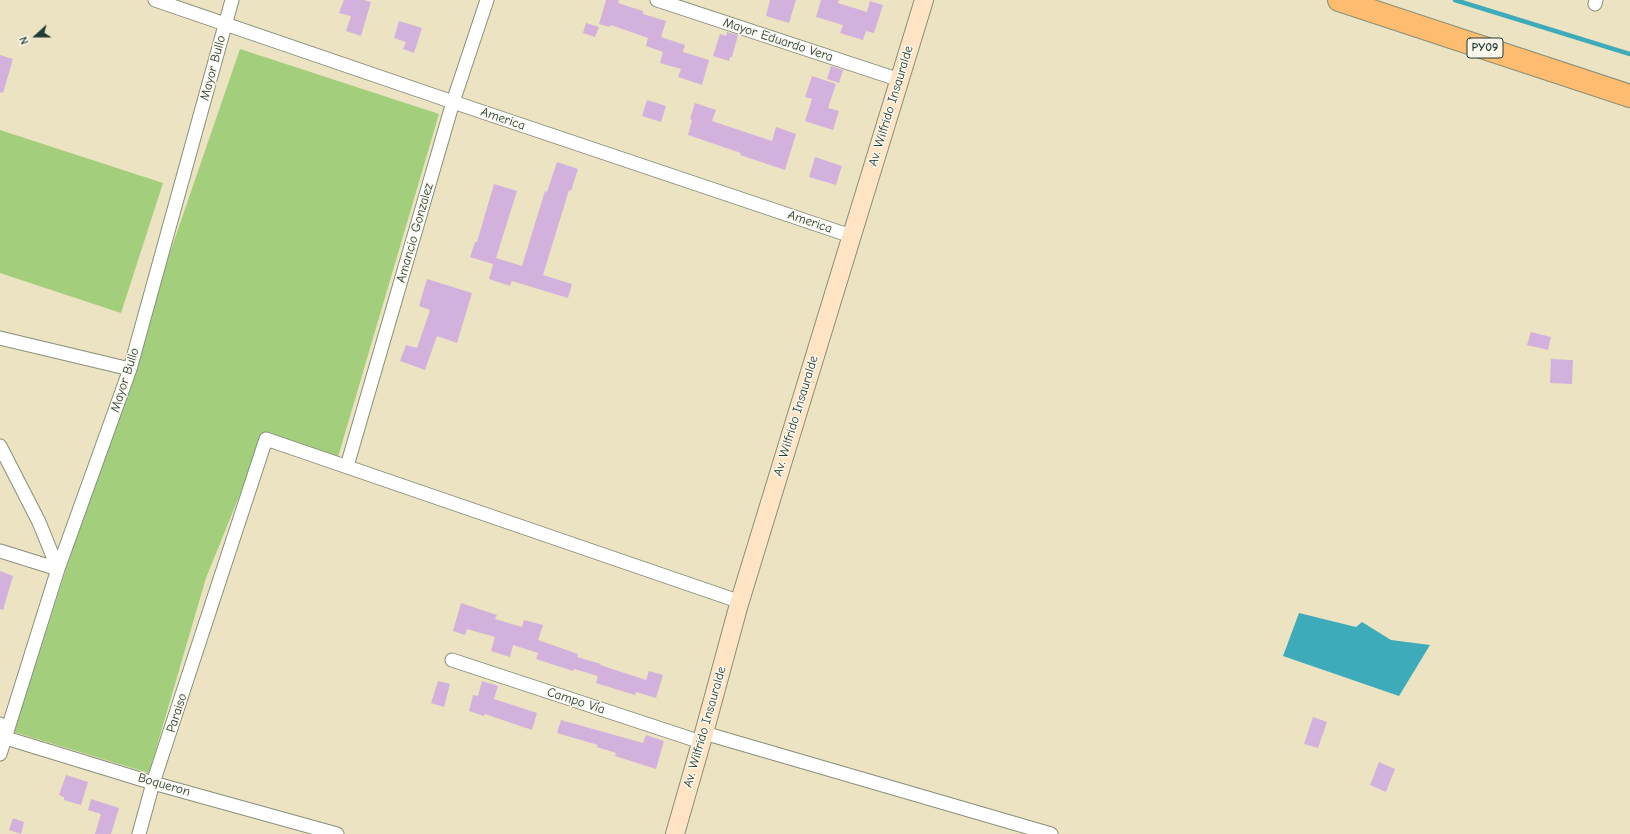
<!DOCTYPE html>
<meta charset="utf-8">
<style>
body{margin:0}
#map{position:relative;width:1630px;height:834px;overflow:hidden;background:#ece3c2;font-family:"Comic Neue",sans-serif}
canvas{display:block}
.north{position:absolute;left:16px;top:16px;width:40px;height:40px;-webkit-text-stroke:3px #fbf7ec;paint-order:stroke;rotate:249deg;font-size:11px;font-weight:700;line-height:16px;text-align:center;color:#1f3d34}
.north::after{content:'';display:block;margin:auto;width:14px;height:18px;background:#1f3d34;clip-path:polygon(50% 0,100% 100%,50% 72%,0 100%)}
</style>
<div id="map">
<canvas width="1630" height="834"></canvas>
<div class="north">N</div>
</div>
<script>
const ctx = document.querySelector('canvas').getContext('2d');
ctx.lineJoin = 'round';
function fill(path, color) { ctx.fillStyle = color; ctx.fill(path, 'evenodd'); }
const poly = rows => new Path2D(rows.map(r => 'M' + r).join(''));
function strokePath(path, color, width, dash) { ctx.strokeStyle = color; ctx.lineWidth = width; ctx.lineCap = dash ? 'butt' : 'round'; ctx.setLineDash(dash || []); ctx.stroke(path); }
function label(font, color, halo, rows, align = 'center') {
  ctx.font = font + ' "Comic Neue",sans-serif'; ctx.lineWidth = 3; ctx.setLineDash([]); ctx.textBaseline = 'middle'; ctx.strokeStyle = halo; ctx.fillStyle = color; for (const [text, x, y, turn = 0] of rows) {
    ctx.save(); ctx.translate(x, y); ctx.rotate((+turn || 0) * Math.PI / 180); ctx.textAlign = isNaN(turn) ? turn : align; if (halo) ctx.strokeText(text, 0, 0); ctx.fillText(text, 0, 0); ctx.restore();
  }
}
fill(poly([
 [240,49,439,114,338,457,264,435,206,578,149,773,14,732,130,369],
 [0,130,163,183,121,313,0,273]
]), '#a3ce7b');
fill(poly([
 [1299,613,1356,627,1362,622,1391,640,1430,645,1399,696,1283,656]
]), '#3dabba');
strokePath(poly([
 [1455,0,1630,54]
]), '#3dabba', 4.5);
fill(poly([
 [344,0,364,0,371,2,361,36,346,31,351,16,339,13],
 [606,0,619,0,618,3,643,11,643,14,666,21,661,37,685,45,683,52,709,60,702,85,678,77,681,69,660,63,663,52,646,46,648,38,611,25,610,27,599,24],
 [770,0,796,0,789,23,766,16],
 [821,0,839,0,838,3,867,12,870,1,883,5,874,33,866,31,863,40,840,33,843,25,816,17],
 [399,21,422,28,414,53,403,49,406,42,394,38],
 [586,23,599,27,595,37,583,33],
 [727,32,738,35,732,57,730,57,729,61,713,56,720,34,726,36],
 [0,55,13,59,3,93,0,92],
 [831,66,843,70,839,83,827,79],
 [812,76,836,84,828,108,839,111,833,130,805,121,812,99,805,97],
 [647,100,666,106,661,122,642,116],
 [695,103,716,110,712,121,772,141,776,127,796,134,785,170,740,155,741,153,688,135,692,120,690,119],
 [815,157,842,166,836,185,809,177],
 [557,162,578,169,571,191,569,190,543,275,572,284,568,298,512,281,510,286,489,279,493,264,470,257,475,242,477,242,494,184,517,191,496,258,522,266,545,191,547,192],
 [427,279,472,293,457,343,437,336,425,370,400,361,406,345,417,348,430,310,419,306],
 [1531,332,1551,337,1548,350,1527,345],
 [1551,359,1573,360,1572,384,1550,383],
 [0,571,13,576,3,610,0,609],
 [461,603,497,615,495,619,522,627,524,620,543,625,538,640,578,654,577,657,601,664,600,665,646,680,649,671,663,675,656,698,636,692,635,695,596,683,598,676,574,669,573,671,536,659,538,653,513,645,510,657,491,651,495,637,467,629,465,635,453,631],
 [438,681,450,684,444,707,431,703],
 [482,681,498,686,494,699,537,713,532,730,485,714,484,716,469,711,473,695,478,696],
 [1313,717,1327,722,1318,748,1304,744],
 [561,720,643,743,646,735,664,741,656,769,615,756,616,753,597,747,598,745,557,733],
 [1379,762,1395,769,1386,792,1370,785],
 [66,775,88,782,81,805,64,800,64,797,59,795],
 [91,799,119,808,111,834,95,834,101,814,88,810],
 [13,818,24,822,21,834,9,830]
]), '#d2b2dc');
const street = poly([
 [155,0,453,102,851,236],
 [657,0,900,80],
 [1595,4,1596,0],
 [0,338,130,369],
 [0,446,39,522,58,569],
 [347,466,453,102,487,0],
 [0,551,58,569],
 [452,660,701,742],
 [0,724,6,738,153,783,337,834],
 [704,733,1051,834],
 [0,754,58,569,130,369,232,0],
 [139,834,153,783,266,439,732,599,739,604]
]);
const secondary = poly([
 [675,834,704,733,739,604,924,0]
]);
const highway = poly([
 [1339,0,1630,96]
]);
strokePath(street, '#86907b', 15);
strokePath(secondary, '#86907b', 20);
strokePath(highway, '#86907b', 24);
strokePath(street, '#fff', 13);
strokePath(secondary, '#fee4c5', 18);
strokePath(highway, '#fdbc6f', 22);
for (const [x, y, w] of [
 [1485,48,36]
]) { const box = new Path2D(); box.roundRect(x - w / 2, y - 10, w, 20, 3); ctx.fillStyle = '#fbf7ec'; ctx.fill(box); strokePath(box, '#1f3d34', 1); }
label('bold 12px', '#1f3d34', null, [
 ["PY09",1485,48]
]);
label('13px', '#1f3d34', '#fbf7ec', [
 ["Mayor Eduardo Vera",778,40,18],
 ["Mayor Bullo",213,68,-75],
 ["Av. Wilfrido Insauralde",891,106,-73],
 ["America",503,119,19],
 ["America",810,222,19],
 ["Amancio Gonzalez",415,233,-74],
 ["Mayor Bullo",125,380,-72],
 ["Av. Wilfrido Insauralde",796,416,-73],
 ["Campo Vía",576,701,18],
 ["Paraiso",177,713,-72],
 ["Av. Wilfrido Insauralde",705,727,-74],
 ["Boqueron",164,785,16]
]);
</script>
